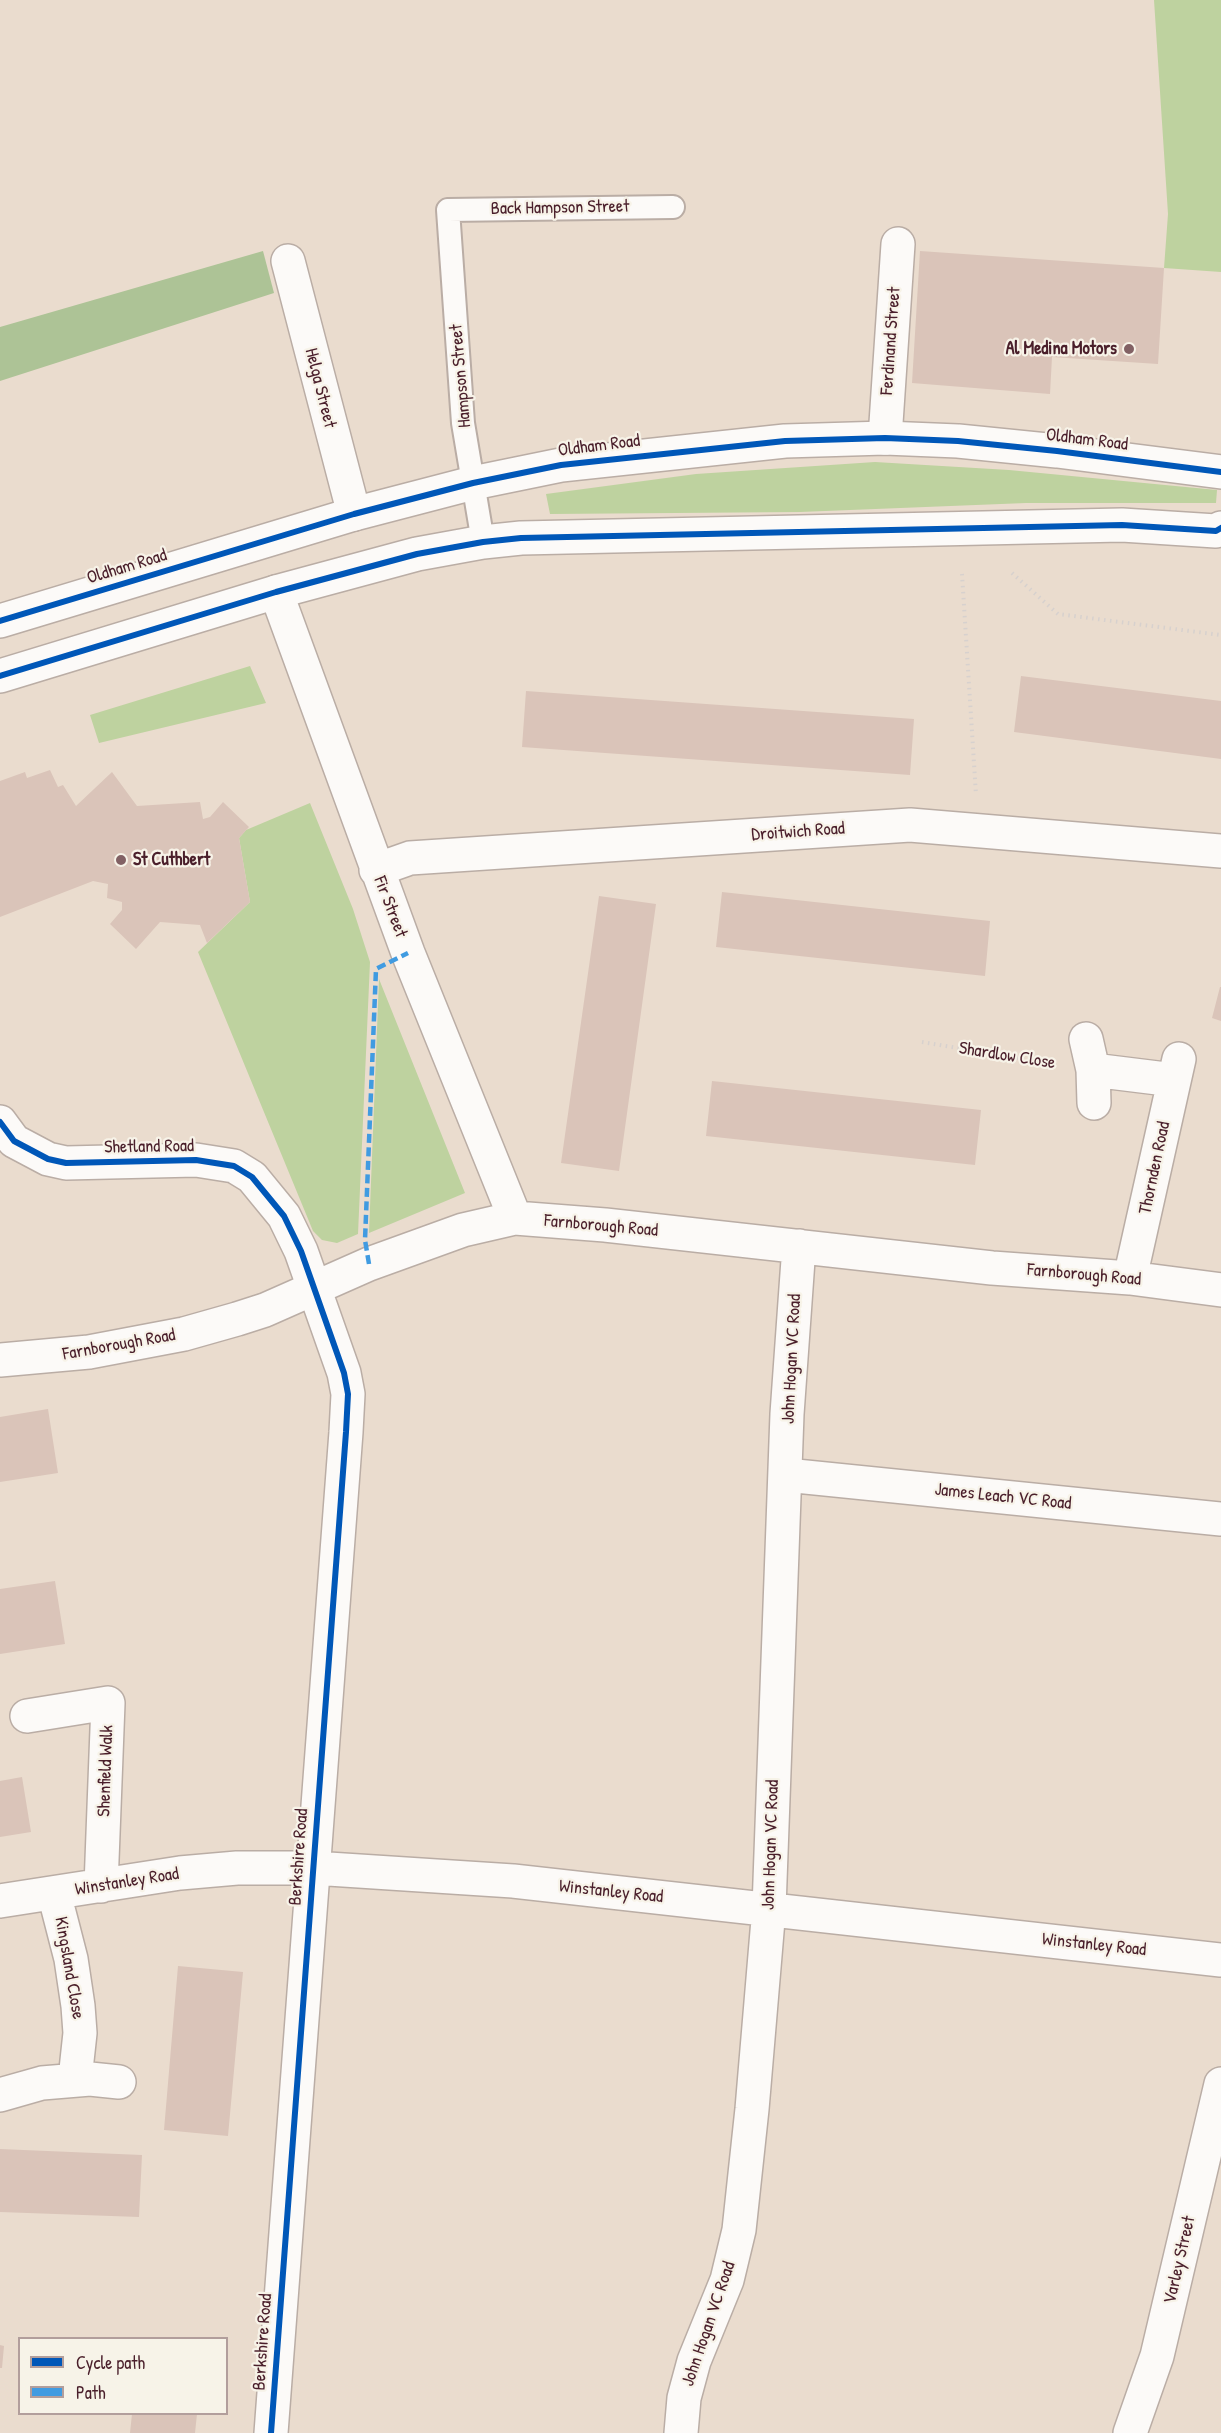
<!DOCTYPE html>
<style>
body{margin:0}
#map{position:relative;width:1221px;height:2433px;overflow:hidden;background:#eadcce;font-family:"Patrick Hand",sans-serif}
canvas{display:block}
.legend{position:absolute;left:18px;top:2337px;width:210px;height:78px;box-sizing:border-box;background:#f7f3e8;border:2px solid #b29e9c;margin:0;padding:8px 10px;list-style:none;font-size:18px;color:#4a1f2b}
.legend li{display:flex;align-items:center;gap:12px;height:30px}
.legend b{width:30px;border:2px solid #b29e9c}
</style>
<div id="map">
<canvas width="1221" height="2433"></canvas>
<ul class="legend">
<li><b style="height:8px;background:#0057b8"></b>Cycle path</li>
<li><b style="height:8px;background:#409be1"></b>Path</li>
</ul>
</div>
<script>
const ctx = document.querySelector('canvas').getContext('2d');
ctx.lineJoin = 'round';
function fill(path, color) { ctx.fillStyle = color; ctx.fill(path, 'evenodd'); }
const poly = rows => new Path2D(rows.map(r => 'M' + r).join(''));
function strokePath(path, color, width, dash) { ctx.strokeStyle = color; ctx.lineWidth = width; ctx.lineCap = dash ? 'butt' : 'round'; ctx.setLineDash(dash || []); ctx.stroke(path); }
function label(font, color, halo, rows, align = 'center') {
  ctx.font = font + ' "Patrick Hand",sans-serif'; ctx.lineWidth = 4.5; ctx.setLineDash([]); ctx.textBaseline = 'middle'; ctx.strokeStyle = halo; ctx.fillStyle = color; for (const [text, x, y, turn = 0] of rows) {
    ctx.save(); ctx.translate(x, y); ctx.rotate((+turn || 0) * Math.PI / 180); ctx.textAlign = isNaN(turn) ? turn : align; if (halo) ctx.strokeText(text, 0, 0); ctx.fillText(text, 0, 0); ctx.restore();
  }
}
fill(poly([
 [1154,0,1221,0,1221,272,1164,268,1168,214],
 [875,462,1009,470,1217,490,1216,503,1026,503,800,512,550,514,546,494,696,474],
 [250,666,266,703,99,743,90,715],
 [310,803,353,909,370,962,358,1234,337,1243,322,1240,313,1231,198,952,250,902,239,838,246,830],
 [379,979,465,1193,369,1233]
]), '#bed29f');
fill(poly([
 [263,251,274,293,0,381,0,327]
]), '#adc396');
fill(poly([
 [920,251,1164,268,1158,364,1052,357,1050,394,912,383],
 [1021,676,1221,701,1221,759,1014,732],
 [526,691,914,719,910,775,522,747],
 [50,770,58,787,63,785,76,806,112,772,137,806,200,802,203,819,210,817,223,802,249,827,239,838,250,902,207,943,200,925,160,922,136,949,110,924,122,910,122,902,107,898,108,884,93,881,0,917,0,781,25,772,27,778],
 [722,892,990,921,985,976,716,947],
 [599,896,656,904,619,1171,561,1163],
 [1220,987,1221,987,1221,1021,1212,1018],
 [712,1081,981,1110,975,1165,706,1136],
 [48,1409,58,1473,0,1482,0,1417],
 [55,1581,65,1644,0,1654,0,1589],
 [22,1777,31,1832,0,1837,0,1781],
 [178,1966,243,1972,228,2136,164,2130],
 [0,2149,142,2155,139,2217,0,2212],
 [0,2345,4,2346,2,2368,0,2368],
 [132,2414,197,2414,195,2433,130,2433]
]), '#dac4b9');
const service = poly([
 [483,542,463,423,448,210,673,207]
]);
const minor = poly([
 [288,261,354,514],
 [885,438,898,244],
 [276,592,408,953,515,1218],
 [376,870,410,858,910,825,1221,851],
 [1086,1039,1093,1070,1094,1103],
 [1093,1070,1174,1080],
 [0,1122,14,1141,48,1159,66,1163,196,1160,234,1166,252,1177,284,1216,301,1251,344,1373,348,1394,346,1432,271,2433],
 [1130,1278,1179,1059],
 [0,1360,89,1352,184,1334,237,1319,265,1310,369,1264,463,1230,515,1218,605,1225,992,1268,1130,1278,1221,1290],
 [786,1475,1221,1519],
 [27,1716,108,1703,101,1886],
 [54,1893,71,1959,78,2006,80,2033,75,2079],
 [0,1901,180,1873,237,1868,313,1868,513,1881,1221,1960],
 [0,2095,42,2083,90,2079,119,2082],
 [681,2433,684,2398,694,2361,727,2280,739,2230,752,2109,769,1908,787,1414,799,1246]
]);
const tertiary = poly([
 [1130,2433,1157,2356,1221,2084]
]);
const trunk = poly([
 [0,621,354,514,473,483,561,465,785,441,885,438,958,441,1057,451,1221,472],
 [0,676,276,592,417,554,483,542,521,538,1122,525,1216,531,1221,528]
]);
strokePath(service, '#baada5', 26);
strokePath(minor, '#baada5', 36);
strokePath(tertiary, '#baada5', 36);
strokePath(trunk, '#baada5', 36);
strokePath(poly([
 [1012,573,1058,614,1221,635],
 [962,574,976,795],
 [922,1042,1054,1064]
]), '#d7d1ce', 4, [1.5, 4.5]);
strokePath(service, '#fcfaf8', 22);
strokePath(minor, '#fcfaf8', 33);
strokePath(tertiary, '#fcfaf8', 33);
strokePath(trunk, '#fcfaf8', 33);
strokePath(poly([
 [369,1264,365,1240,376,969,408,953]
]), '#409be1', 4.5, [9, 4.5]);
strokePath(poly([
 [0,621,354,514,473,483,561,465,785,441,885,438,958,441,1057,451,1221,472],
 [0,676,276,592,417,554,483,542,521,538,1122,525,1216,531,1221,528],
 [0,1122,14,1141,48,1159,66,1163,196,1160,234,1166,252,1177,284,1216,301,1251,344,1373,348,1394,346,1432,271,2433]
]), '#0057b8', 6);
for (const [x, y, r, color] of [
 [1129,349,6,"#826164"],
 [121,860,6,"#826164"]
]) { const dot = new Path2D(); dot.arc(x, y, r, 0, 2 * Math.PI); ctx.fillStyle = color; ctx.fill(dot); strokePath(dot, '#f7f3e8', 2); }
label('18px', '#4a1f2b', '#f7f3e8', [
 ["Back Hampson Street",560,208,-1],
 ["Ferdinand Street",891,341,-86],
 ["Hampson Street",461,376,-95],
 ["Helga Street",320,388,76],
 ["Oldham Road",1087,440,7],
 ["Oldham Road",599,446,-7],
 ["Oldham Road",127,567,-17],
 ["Droitwich Road",798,832,-4],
 ["Fir Street",390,907,69],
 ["Shardlow Close",1007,1056,9],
 ["Shetland Road",149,1147,-1],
 ["Thornden Road",1155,1168,-78],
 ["Farnborough Road",601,1226,5],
 ["Farnborough Road",1084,1275,5],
 ["Farnborough Road",119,1345,-10],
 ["John Hogan VC Road",792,1359,-87],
 ["James Leach VC Road",1003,1497,6],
 ["Shenfield Walk",106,1771,-88],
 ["John Hogan VC Road",771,1845,-88],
 ["Berkshire Road",299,1857,-86],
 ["Winstanley Road",127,1882,-9],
 ["Winstanley Road",611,1892,6],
 ["Winstanley Road",1094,1945,6],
 ["Kingsland Close",69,1968,80],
 ["Varley Street",1180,2260,-77],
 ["John Hogan VC Road",709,2324,-71],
 ["Berkshire Road",263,2342,-86]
]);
label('bold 18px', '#4a1f2b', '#f7f3e8', [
 ["Al Medina Motors",1117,349],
 ["St Cuthbert",133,860,"left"]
], 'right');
</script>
